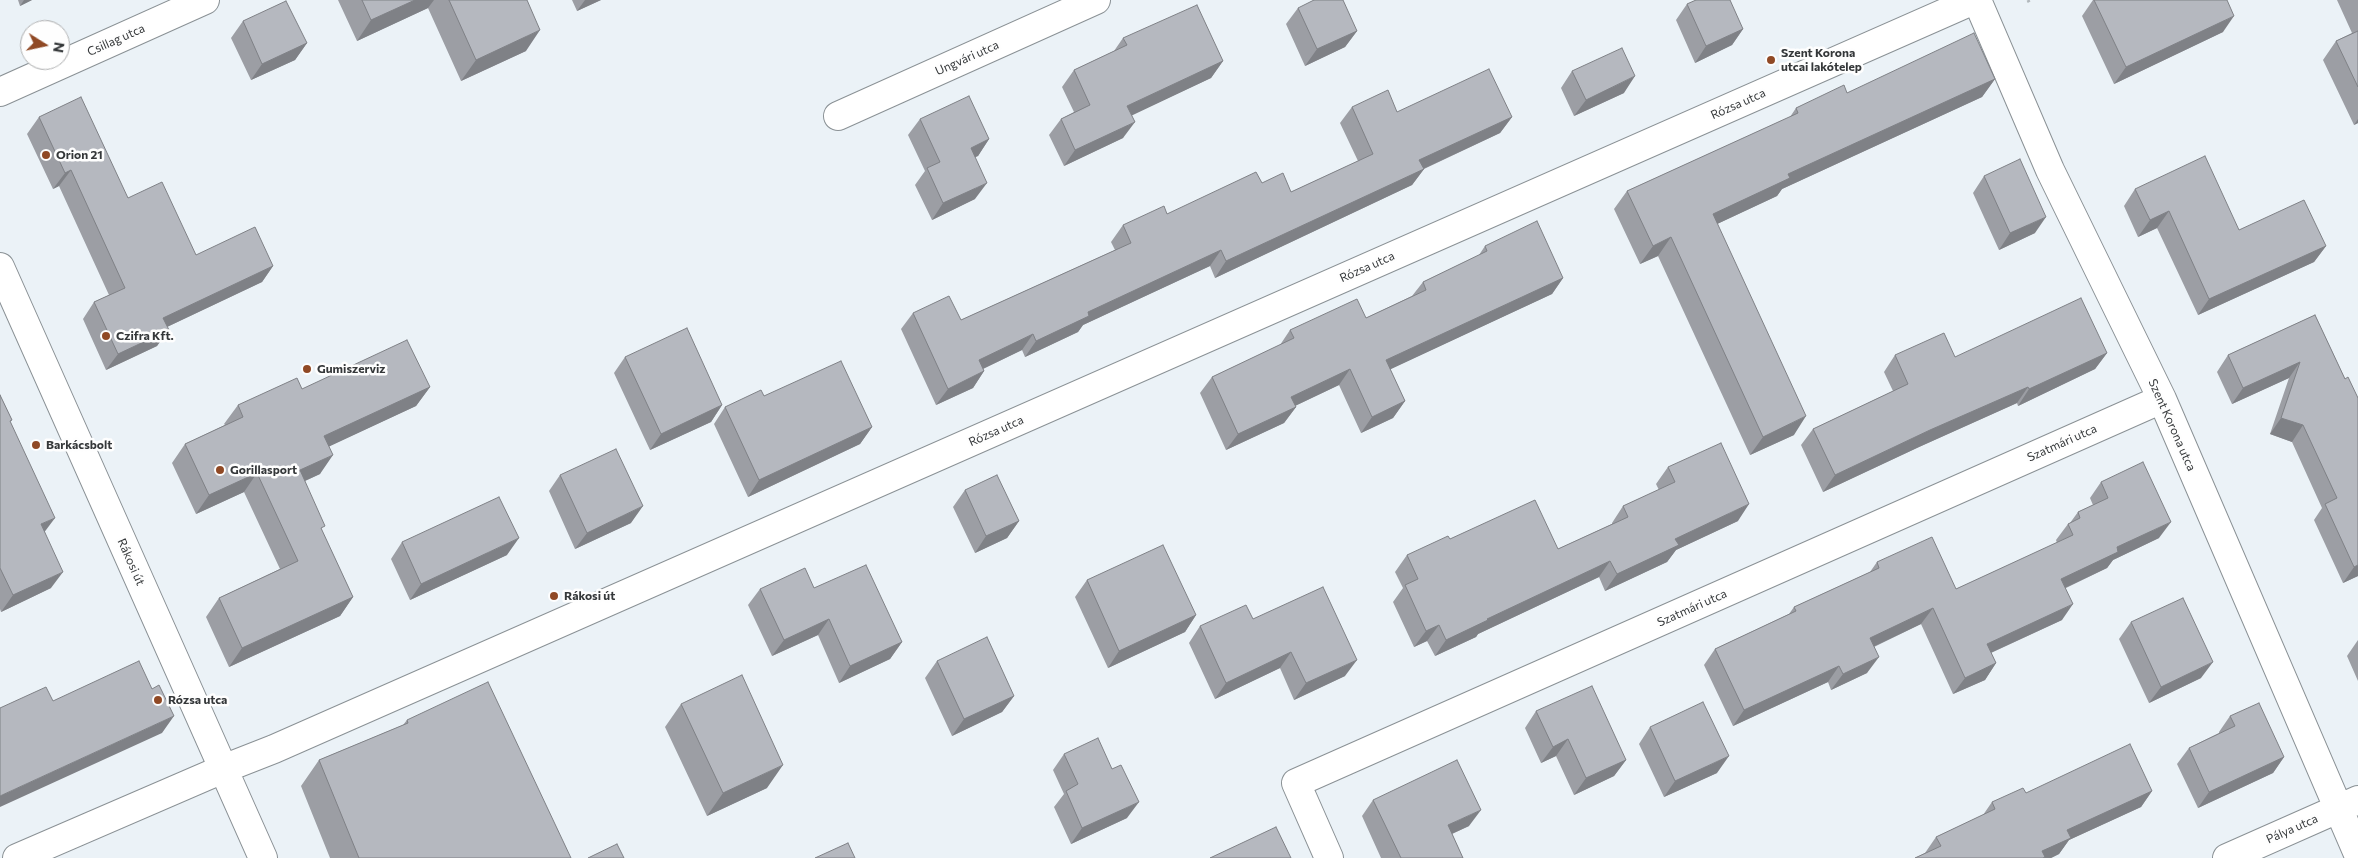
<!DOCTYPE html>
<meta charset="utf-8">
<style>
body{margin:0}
#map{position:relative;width:2358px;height:858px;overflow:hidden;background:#ebf2f7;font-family:Commissioner,sans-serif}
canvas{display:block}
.north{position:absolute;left:20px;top:20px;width:50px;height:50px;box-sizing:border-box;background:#fefefe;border:1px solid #aeafb0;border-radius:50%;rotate:100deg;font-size:14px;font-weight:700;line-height:20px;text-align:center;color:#35383a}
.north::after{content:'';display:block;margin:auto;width:18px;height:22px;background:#904925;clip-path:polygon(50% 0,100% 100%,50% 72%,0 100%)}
</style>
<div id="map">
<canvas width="2358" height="858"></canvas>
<div class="north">N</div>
</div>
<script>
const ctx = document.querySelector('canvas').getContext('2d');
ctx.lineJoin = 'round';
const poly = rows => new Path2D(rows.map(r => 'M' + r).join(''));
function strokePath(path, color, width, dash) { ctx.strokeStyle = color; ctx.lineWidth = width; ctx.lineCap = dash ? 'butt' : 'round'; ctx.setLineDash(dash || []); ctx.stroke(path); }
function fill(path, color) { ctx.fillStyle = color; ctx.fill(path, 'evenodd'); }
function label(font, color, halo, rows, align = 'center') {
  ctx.font = font + ' Commissioner,sans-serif'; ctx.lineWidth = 5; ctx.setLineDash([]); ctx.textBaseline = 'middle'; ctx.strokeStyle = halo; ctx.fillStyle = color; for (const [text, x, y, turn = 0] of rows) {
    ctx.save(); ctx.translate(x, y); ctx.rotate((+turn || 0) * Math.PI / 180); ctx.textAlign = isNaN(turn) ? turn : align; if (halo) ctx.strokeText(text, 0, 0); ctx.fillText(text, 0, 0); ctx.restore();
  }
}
const street = poly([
 [1977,0,2050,170,2162,399,2358,854],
 [0,92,205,0],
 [838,116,1096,0],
 [17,858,223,769],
 [1329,858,1296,783,2162,399],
 [2227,858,2358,800]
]);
const secondary = poly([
 [0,267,263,858],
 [223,769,274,749,1974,0]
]);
strokePath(street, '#8a9195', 30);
strokePath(secondary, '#8a9195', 30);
strokePath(poly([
 [2028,0,2030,4]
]), '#b2b8bc', 3, [2.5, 4]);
strokePath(street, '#fff', 28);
strokePath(secondary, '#fff', 28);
fill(poly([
 [18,0,32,0,20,6],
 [338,0,527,0,526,51,461,81,428,8,357,41],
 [572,0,601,0,577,11],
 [2093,0,2227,0,2223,32,2114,84,2082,16],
 [2337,0,2358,0,2358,123,2354,125,2323,60,2336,41,2352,33],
 [1687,4,1743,29,1732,45,1695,63,1676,20],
 [1298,8,1357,31,1345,47,1305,66,1286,24],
 [243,21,307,43,295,60,251,80,231,38],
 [1123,38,1223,61,1211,78,1131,115,1123,138,1064,166,1049,135,1061,119,1074,112,1062,87,1074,70,1114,51],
 [1572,71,1624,93,1574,116,1561,88],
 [1995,79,1982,97,1782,189,1777,196,1717,224,1794,435,1750,455,1658,256,1640,264,1614,209,1627,191,1790,117,1796,108,1847,93],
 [1352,107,1397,112,1512,117,1500,133,1424,169,1412,185,1215,278,1210,266,1083,325,1078,332,1025,357,1022,350,983,369,984,371,973,388,936,405,901,329,913,313,961,320,1115,250,1111,242,1123,225,1167,214,1262,183,1291,192,1358,161,1340,123],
 [39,117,128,198,196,255,273,266,262,282,167,327,157,346,106,370,83,319,94,302,109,295,59,186,53,189,27,134],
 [920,119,989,139,978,156,975,157,975,199,932,220,915,185,925,171,908,135],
 [1984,176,2035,233,1999,250,1973,193],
 [2135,189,2239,230,2326,246,2314,262,2198,315,2157,228,2138,237,2124,206],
 [1485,246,1563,278,1552,294,1390,369,1405,401,1393,418,1361,433,1339,385,1295,406,1296,407,1284,423,1226,450,1200,393,1212,377,1280,345,1290,330,1366,318,1412,296,1423,282,1479,255],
 [2315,315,2345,379,2358,398,2358,576,2343,583,2314,520,2322,508,2292,442,2270,434,2289,378,2232,404,2217,372,2228,355],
 [2107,353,2095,369,2018,406,2017,403,1919,447,1823,492,1801,445,1813,429,1893,391,1884,372,1895,355,1955,357],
 [625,357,722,405,711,422,650,450,614,373],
 [430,387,416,406,329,446,320,474,305,481,322,531,353,597,340,616,229,667,206,617,219,598,280,569,244,492,196,514,172,463,185,444,225,425,224,424,238,405,302,389],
 [0,395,12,420,10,422,45,532,51,588,1,612,0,609],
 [764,396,872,427,860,444,748,497,714,424,725,407],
 [1668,467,1738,521,1676,550,1667,562,1605,591,1599,577,1478,634,1476,637,1435,656,1427,641,1414,647,1393,602,1403,588,1395,572,1407,555,1450,539,1558,549,1612,524,1612,523,1623,506,1659,490,1656,484],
 [560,475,631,523,575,549,549,491],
 [2101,482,2159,538,2113,560,2107,568,2066,588,2062,620,1991,653,1996,663,1985,680,1953,694,1921,624,1874,647,1867,673,1831,690,1828,682,1733,726,1704,665,1715,649,1789,614,1794,607,1870,572,1877,562,1956,589,2057,543,2056,540,2068,524,2070,523,2078,512,2093,505,2090,498],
 [965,490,1019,521,1007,538,975,553,953,507],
 [402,542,507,555,410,600,391,559],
 [1087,580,1196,615,1185,632,1108,668,1075,597],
 [814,588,902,642,890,659,839,683,818,635,772,656,748,605,760,589],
 [1253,619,1345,676,1294,700,1280,668,1215,699,1189,643,1200,626],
 [2131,622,2201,678,2149,703,2119,639],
 [2358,640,2358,681,2347,656],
 [937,661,1014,696,1002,712,952,736,925,678],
 [681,704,767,788,707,816,665,727],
 [1536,711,1626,760,1614,776,1574,795,1556,756,1541,763,1525,728],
 [2230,716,2284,757,2273,773,2198,808,2177,764,2189,748,2219,733,2219,732],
 [407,720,571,858,330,858,301,786,319,760,403,725],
 [1650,727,1717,773,1664,797,1639,744],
 [1064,754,1112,769,1127,818,1071,844,1054,807,1064,794,1053,770],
 [2152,791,2141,807,2069,840,2059,854,2051,858,1915,858,1925,853,1936,837,1983,815,1992,802,2026,793],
 [1373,800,1469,826,1452,834,1463,858,1381,858,1362,816]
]), '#9c9ea4');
fill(poly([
 [24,0,32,0,20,6],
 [415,0,434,0,428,8,357,41,371,20],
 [585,0,601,0,577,11],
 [2234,16,2223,32,2114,84,2126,67],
 [1743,29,1732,45,1695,63,1706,46],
 [540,30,526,51,461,81,476,60],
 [1357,31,1345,47,1305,66,1317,49],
 [307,43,295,60,251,80,262,64],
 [1223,61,1211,78,1116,123,1127,106],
 [1635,76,1624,93,1574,116,1586,100],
 [1995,79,1982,97,1782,189,1777,196,1700,232,1713,214,1788,174],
 [1512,117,1500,133,1408,176,1419,160],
 [2358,119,2358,123,2354,125],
 [1135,122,1123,138,1064,166,1075,150],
 [989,139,978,156,959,164,971,148],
 [1424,169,1412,185,1215,278,1226,261],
 [71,170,59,186,53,189,65,173],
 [987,183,975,199,932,220,943,203],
 [2169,211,2157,228,2138,237,2150,220],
 [2046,217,2035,233,1999,250,2010,233],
 [1671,237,1658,256,1640,264,1653,246],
 [2326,246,2314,262,2198,315,2209,299],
 [1221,250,1210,266,1083,325,1078,332,1025,357,1036,341,1088,312],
 [273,266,262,282,152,334,163,318],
 [1563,278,1552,294,1374,377,1386,360],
 [169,330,157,346,106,370,118,354],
 [1033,334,1022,350,968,376,979,360],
 [2107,353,2095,369,2018,406,2029,389],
 [2300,362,2289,378,2232,404,2243,388],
 [1350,369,1339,385,1280,413,1291,397],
 [984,371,973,388,936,405,948,389],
 [430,387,416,406,311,455,324,436],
 [2028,387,2017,403,1919,447,1823,492,1835,475,1930,430],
 [1405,401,1393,418,1361,433,1372,417],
 [722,405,711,422,650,450,661,434],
 [1296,407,1284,423,1226,450,1238,434],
 [1806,416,1794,435,1750,455,1763,437],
 [2281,418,2303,425,2292,442,2270,434],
 [872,427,860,444,748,497,759,480],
 [333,455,320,474,287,489,300,470],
 [257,473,244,492,196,514,209,495],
 [1749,504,1738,521,1676,550,1667,562,1605,591,1617,574,1675,539],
 [643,506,631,523,575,549,587,533],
 [55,518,43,534,41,524],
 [1019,521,1007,538,975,553,986,536],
 [2171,522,2159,538,2113,560,2107,568,2050,595,2061,579,2117,547],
 [519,538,507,555,410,600,421,584],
 [1610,561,1599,577,1478,634,1476,637,1435,656,1446,640,1487,619],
 [2358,565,2358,576,2343,583,2354,567],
 [63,572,51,588,1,612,13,595],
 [353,597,340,616,229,667,242,648],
 [2073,604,2062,620,1975,660,1987,644],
 [1933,608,1921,624,1858,654,1870,638],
 [1196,615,1185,632,1108,668,1119,651],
 [829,619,818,635,772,656,784,640],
 [1439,625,1427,641,1414,647,1426,631],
 [902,642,890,659,839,683,850,666],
 [1291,652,1280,668,1215,699,1226,683],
 [1879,657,1867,673,1831,690,1843,674],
 [1357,660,1345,676,1294,700,1306,683],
 [2213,662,2201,678,2149,703,2161,687],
 [1996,663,1985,680,1953,694,1965,678],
 [1839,666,1828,682,1733,726,1744,710],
 [1014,696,1002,712,952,736,964,719],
 [174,716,162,733,0,807,0,796],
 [1568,739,1556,756,1541,763,1553,747],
 [1729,756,1717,773,1664,797,1675,781],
 [2284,757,2273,773,2198,808,2209,792],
 [1626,760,1614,776,1574,795,1586,778],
 [783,765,767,788,707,816,723,793],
 [2152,791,2141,807,2069,840,2059,854,2051,858,2038,858,2042,851,2067,830],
 [1139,802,1127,818,1071,844,1082,828],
 [1481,810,1469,826,1436,841,1448,825]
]), '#7f8186');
const building = poly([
 [362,0,415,0,371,20,362,0],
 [449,0,527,0,540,30,476,60,449,0],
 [1314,0,1343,0,1357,31,1317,49,1298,8,1314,0],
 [1696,0,1730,0,1743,29,1706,46,1687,4,1696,0],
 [2094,0,2227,0,2234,16,2126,67,2094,0],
 [286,1,307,43,262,64,243,21,286,1],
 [1197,5,1223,61,1127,106,1135,122,1075,150,1061,119,1090,105,1074,70,1127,45,1123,38,1197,5],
 [2358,31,2358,87,2336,41,2358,31],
 [1974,33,1995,79,1788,174,1790,178,1713,214,1806,416,1763,437,1671,237,1653,246,1627,191,1798,113,1796,108,1844,85,1847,93,1974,33],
 [1622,48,1635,76,1586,100,1572,71,1622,48],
 [1489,69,1512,117,1419,160,1424,169,1226,261,1221,250,1088,312,1089,316,1036,341,1033,334,979,360,984,371,948,389,913,313,949,296,961,320,1131,243,1123,225,1164,206,1167,214,1256,172,1262,183,1283,173,1291,192,1373,154,1352,107,1388,90,1397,112,1489,69],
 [969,96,989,139,971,148,987,183,943,203,927,168,940,162,920,119,969,96],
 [81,97,128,198,162,182,196,255,255,227,273,266,163,318,169,330,118,354,94,302,125,288,71,170,65,173,39,117,81,97],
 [2205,156,2239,230,2304,200,2326,246,2209,299,2169,211,2150,220,2135,189,2205,156],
 [2020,159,2046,217,2010,233,1984,176,2020,159],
 [1537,221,1563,278,1386,360,1405,401,1372,417,1350,369,1291,397,1296,407,1238,434,1212,377,1294,338,1290,330,1357,299,1366,318,1426,290,1423,282,1487,251,1485,246,1537,221],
 [2081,298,2107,353,2029,389,2028,387,1930,430,1835,475,1813,429,1908,384,1895,355,1944,333,1955,357,2081,298],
 [2315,315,2345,379,2348,377,2358,398,2358,565,2354,567,2325,504,2337,498,2303,425,2281,418,2300,362,2243,388,2228,355,2315,315],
 [687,328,722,405,661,434,625,357,687,328],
 [407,340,430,387,324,436,333,455,300,470,325,526,321,528,353,597,242,648,219,598,298,561,257,473,209,495,185,444,243,417,238,405,297,378,302,389,407,340],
 [841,361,872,427,759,480,725,407,761,390,764,396,841,361],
 [0,395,12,420,10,421,55,518,41,524,63,572,13,595,0,568,0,395],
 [1721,443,1749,504,1675,539,1679,545,1617,574,1610,561,1487,619,1488,620,1446,640,1439,625,1426,631,1405,585,1418,579,1407,555,1448,536,1450,539,1535,500,1558,549,1628,517,1623,506,1675,482,1668,467,1721,443],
 [616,449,643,506,587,533,560,475,616,449],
 [2143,462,2171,522,2117,547,2118,552,2061,579,2073,604,1987,644,1996,663,1965,678,1933,608,1870,638,1879,657,1843,674,1839,666,1744,710,1715,649,1796,611,1794,607,1879,568,1877,562,1932,537,1956,589,2073,535,2068,524,2080,518,2078,512,2108,498,2101,482,2143,462],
 [997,475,1019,521,986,536,965,490,997,475],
 [499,497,519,538,421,584,402,542,499,497],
 [1163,545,1196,615,1119,651,1087,580,1163,545],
 [866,565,902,642,850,666,829,619,784,640,760,589,805,568,814,588,866,565],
 [1323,587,1357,660,1306,683,1291,652,1226,683,1200,626,1246,605,1253,619,1323,587],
 [2183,598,2213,662,2161,687,2131,622,2183,598],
 [987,637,1014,696,964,719,937,661,987,637],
 [139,661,152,689,159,685,174,716,0,796,0,708,46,687,53,701,139,661],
 [742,675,783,765,723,793,681,704,742,675],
 [488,682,571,858,359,858,319,760,408,723,407,720,488,682],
 [1592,686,1626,760,1586,778,1568,739,1553,747,1536,711,1592,686],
 [1703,702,1729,756,1675,781,1650,727,1703,702],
 [2259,703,2284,757,2209,792,2189,748,2235,726,2230,716,2259,703],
 [1098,738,1112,769,1121,765,1139,802,1082,828,1066,791,1078,784,1064,754,1098,738],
 [2130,744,2152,791,2067,830,2071,838,2042,851,2045,857,2043,858,1915,858,1941,846,1936,837,1995,809,1992,802,2023,788,2026,793,2130,744],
 [1457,760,1481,810,1448,825,1463,858,1401,858,1373,800,1457,760],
 [1276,827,1291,858,1210,858,1276,827],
 [848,843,855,858,815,858,848,843],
 [617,844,624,858,588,858,617,844]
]);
fill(building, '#b5b8bf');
strokePath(building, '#7f8186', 1);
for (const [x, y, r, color] of [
 [1771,60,5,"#904925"],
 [46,155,5,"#904925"],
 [106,336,5,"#904925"],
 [307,369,5,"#904925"],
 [36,445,5,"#904925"],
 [220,470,5,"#904925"],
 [554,596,5,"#904925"],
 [158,700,5,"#904925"]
]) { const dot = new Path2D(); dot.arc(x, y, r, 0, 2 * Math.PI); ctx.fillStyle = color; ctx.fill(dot); strokePath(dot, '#fefefe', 2); }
label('12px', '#35383a', '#fefefe', [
 ["Csillag utca",116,40,-24],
 ["Ungvári utca",967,58,-24],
 ["Rózsa utca",1738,104,-24],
 ["Rózsa utca",1367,267,-24],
 ["Szent Korona utca",2172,425,66],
 ["Rózsa utca",996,431,-24],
 ["Szatmári utca",2062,443,-24],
 ["Rákosi út",131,562,66],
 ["Szatmári utca",1692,608,-24],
 ["Pálya utca",2292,829,-24]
]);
label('bold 12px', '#35383a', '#fefefe', [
 ["Szent Korona",1781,53],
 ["utcai lakótelep",1781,67],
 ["Orion 21",56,155],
 ["Czifra Kft.",116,336],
 ["Gumiszerviz",317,369],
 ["Barkácsbolt",46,445],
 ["Gorillasport",230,470],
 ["Rákosi út",564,596],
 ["Rózsa utca",168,700]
], 'left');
</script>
